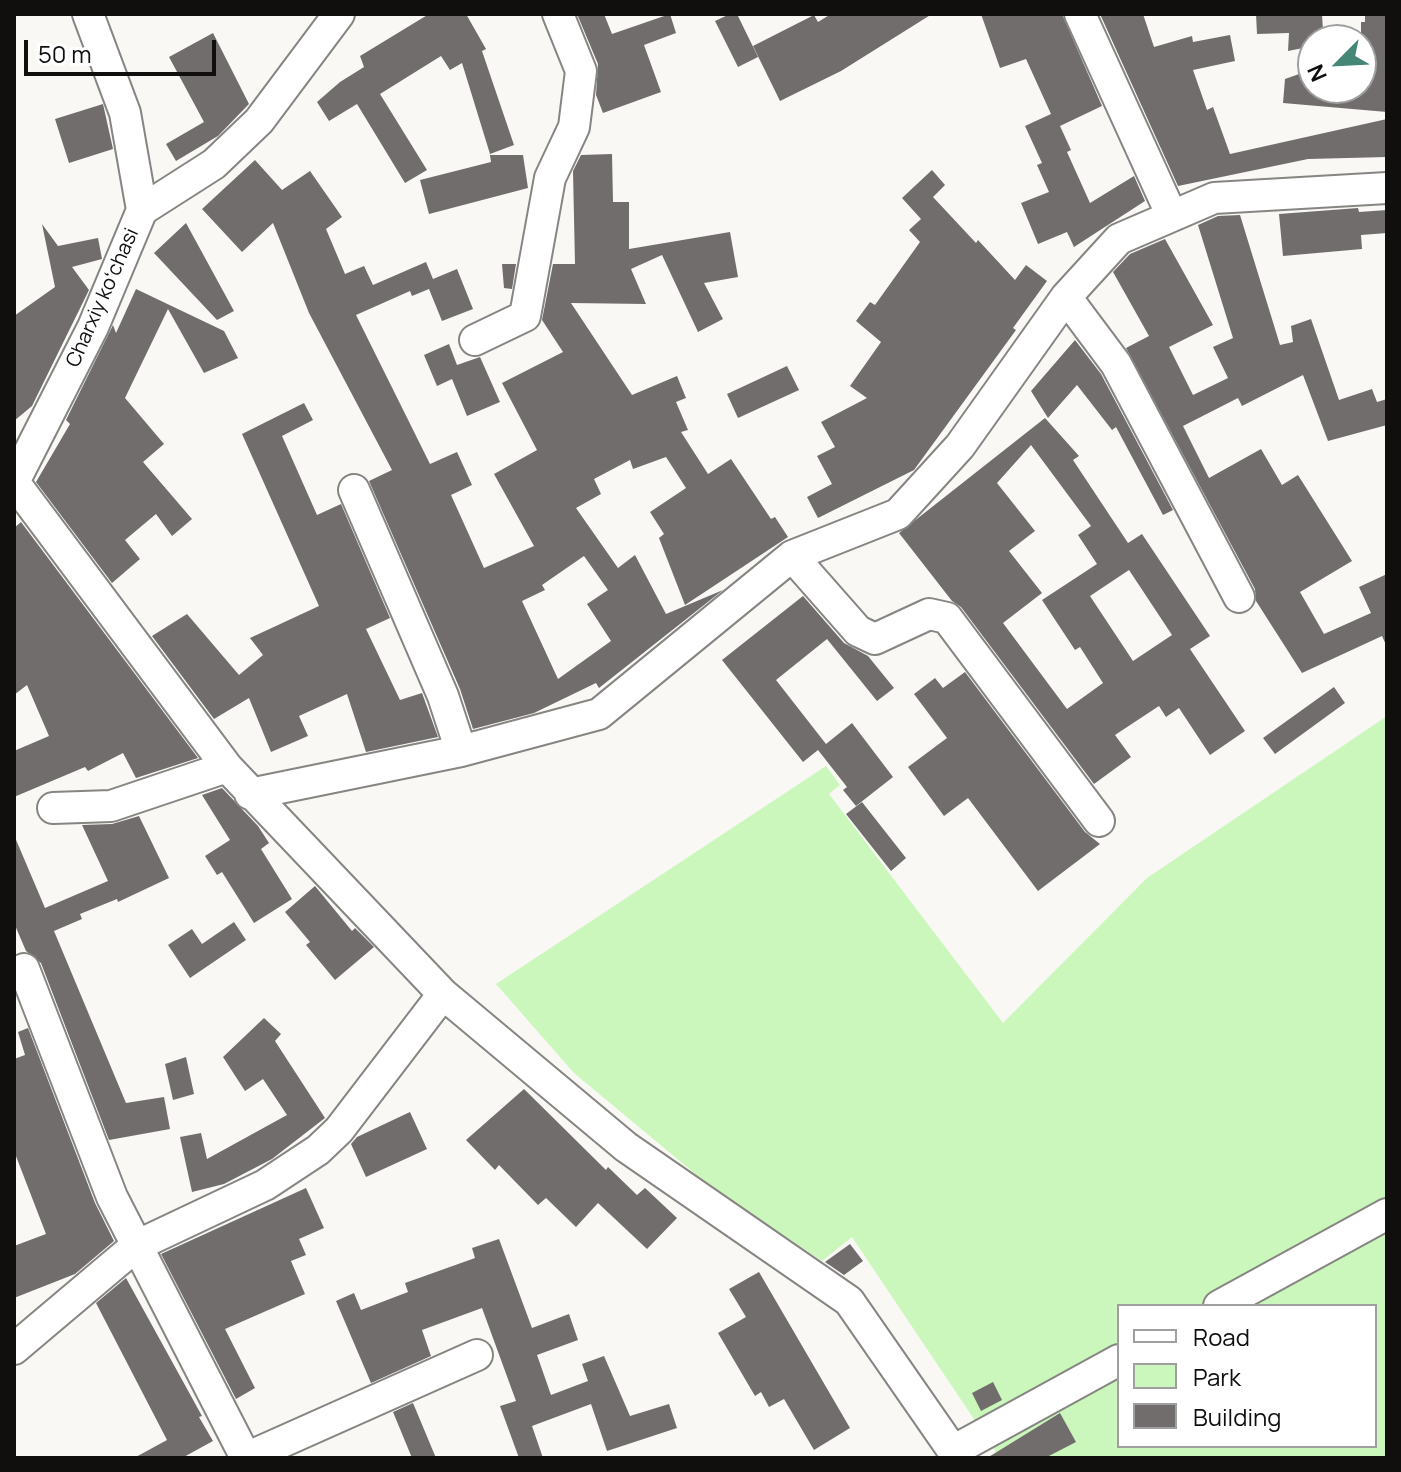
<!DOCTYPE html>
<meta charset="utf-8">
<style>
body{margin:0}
#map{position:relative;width:1401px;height:1472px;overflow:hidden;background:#f9f8f5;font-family:Manrope,sans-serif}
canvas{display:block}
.frame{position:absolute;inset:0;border:16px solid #100f0e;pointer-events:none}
.legend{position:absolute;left:1117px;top:1304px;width:260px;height:144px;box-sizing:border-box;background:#fff;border:2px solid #9f9f9f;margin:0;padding:10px 14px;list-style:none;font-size:24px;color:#100f0e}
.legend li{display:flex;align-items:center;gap:16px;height:40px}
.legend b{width:40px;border:2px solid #9f9f9f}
.north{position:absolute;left:1297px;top:24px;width:80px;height:80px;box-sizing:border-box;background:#fff;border:2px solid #9f9f9f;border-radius:50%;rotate:246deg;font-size:22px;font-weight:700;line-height:32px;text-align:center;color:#100f0e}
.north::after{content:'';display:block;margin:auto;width:28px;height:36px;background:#458676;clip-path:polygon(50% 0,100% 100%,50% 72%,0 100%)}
.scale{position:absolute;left:24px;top:40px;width:192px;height:36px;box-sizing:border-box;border:4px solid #100f0e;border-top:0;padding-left:10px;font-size:24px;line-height:28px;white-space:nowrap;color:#100f0e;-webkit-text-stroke:6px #fff;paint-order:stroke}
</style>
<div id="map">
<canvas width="1401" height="1472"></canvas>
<div class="frame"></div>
<ul class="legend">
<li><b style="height:10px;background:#fff"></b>Road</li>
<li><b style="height:22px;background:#cbf7bc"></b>Park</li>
<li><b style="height:22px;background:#716d6d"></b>Building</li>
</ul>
<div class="north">N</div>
<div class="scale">50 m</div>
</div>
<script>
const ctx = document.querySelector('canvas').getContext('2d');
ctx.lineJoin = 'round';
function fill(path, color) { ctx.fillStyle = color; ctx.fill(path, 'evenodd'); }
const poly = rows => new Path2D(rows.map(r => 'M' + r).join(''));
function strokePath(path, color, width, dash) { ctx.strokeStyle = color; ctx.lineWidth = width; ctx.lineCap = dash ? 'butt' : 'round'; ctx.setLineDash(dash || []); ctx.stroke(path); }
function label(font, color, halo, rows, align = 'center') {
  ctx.font = font + ' Manrope,sans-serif'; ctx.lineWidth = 7; ctx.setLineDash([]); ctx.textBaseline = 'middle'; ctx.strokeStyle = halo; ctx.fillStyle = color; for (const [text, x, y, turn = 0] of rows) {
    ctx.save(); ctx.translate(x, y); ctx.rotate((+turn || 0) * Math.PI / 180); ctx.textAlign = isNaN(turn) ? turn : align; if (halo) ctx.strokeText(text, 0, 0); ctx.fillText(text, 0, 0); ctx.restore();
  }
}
fill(poly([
 [1387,716,1387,1458,1000,1458,852,1237,822,1261,711,1187,574,1073,496,984,826,766,840,785,829,794,1003,1023,1147,878],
 [1119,1306,1375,1306,1375,1446,1119,1446]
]), '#cbf7bc');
fill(poly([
 [429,14,466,14,486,49,482,51,514,145,490,154,462,63,450,70,441,56,380,94,427,170,405,183,357,104,329,121,317,102,340,82,364,67,360,56],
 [577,14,604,14,612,34,670,14,676,33,644,45,661,92,603,113,596,95,598,64],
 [730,14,737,14,758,57,738,67,715,21],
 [831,14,932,14,841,71,780,101,753,46,814,15,818,22],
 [981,14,1062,14,1102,106,1060,126,1071,150,1067,152,1090,203,1134,176,1145,201,1074,247,1067,232,1038,244,1021,203,1049,192,1037,165,1042,163,1025,126,1051,114,1026,59,1000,68],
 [1100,14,1143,14,1154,47,1192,36,1193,42,1230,35,1235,61,1193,70,1207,110,1213,107,1230,154,1387,119,1387,157,1308,159,1178,186],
 [1256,14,1322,14,1323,31,1313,32,1313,46,1288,51,1289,33,1257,34],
 [1365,14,1387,14,1387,112,1283,103,1285,79,1313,69,1313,90,1361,88,1361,22,1365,22],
 [213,33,249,104,218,136,176,161,166,144,204,122,169,57],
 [103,104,113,149,69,163,55,119],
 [612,154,613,202,629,202,629,249,730,232,738,277,704,283,723,319,698,332,662,255,631,269,646,304,571,303,632,395,677,376,686,398,676,402,688,430,681,432,708,474,731,459,771,519,775,517,788,537,685,605,659,538,664,534,650,512,686,488,666,457,633,469,630,460,594,479,601,494,576,508,618,568,635,555,666,614,723,590,599,688,596,683,534,713,473,729,460,689,369,481,392,470,309,313,273,223,242,252,202,209,255,160,282,190,310,171,342,217,326,229,345,274,364,266,373,285,426,262,433,279,457,269,473,309,442,321,429,289,412,296,410,291,356,315,430,464,457,452,472,485,451,495,484,568,534,546,494,474,537,450,502,383,563,352,542,320,553,264,575,264,573,171,581,155],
 [584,556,608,590,587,604,611,641,558,679,522,601,545,590,542,585],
 [490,155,523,155,528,188,429,214,420,180,491,162],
 [932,170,945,185,933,197,976,243,978,240,1015,280,1026,265,1047,281,1013,328,1016,330,914,470,818,518,807,497,832,484,817,456,835,447,821,422,867,398,850,386,881,342,856,321,870,302,875,305,920,242,909,230,921,219,902,198],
 [1358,208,1359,212,1387,210,1387,233,1361,235,1362,249,1283,256,1279,214],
 [1240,215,1280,345,1293,342,1291,326,1311,319,1339,400,1372,389,1377,402,1387,399,1387,425,1328,441,1303,375,1242,406,1238,398,1183,426,1209,478,1261,449,1282,485,1298,475,1352,561,1300,592,1324,634,1371,613,1359,587,1387,574,1387,647,1382,636,1302,673,1256,601,1255,589,1126,348,1149,336,1113,272,1130,254,1165,239,1213,325,1169,347,1193,395,1228,378,1213,347,1233,338,1198,225,1218,216],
 [186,223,234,311,217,320,154,253],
 [42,224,58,246,98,238,102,259,72,267,89,290,32,406,14,421,14,316,55,287],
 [502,264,516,264,512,289,504,288],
 [136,289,224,331,238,358,204,373,168,309,125,398,164,444,143,462,192,519,172,536,156,514,125,540,140,559,112,583,36,482,70,424,66,420,113,325,116,333],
 [1075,340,1101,374,1173,510,1163,515,1116,427,1112,430,1077,385,1048,418,1031,391],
 [449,344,457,365,480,357,500,402,467,416,452,379,437,386,424,355],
 [787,366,799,390,738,418,727,394],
 [304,403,313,420,282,436,317,515,341,504,390,618,366,629,400,700,422,693,438,737,366,752,347,694,299,716,308,736,271,752,249,698,214,719,152,636,187,614,239,675,263,655,250,638,319,606,242,434],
 [1045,418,1079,456,1073,460,1128,543,1142,534,1210,636,1190,649,1245,731,1210,755,1179,708,1166,717,1159,706,1115,735,1131,757,1094,784,961,607,952,601,899,533],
 [1031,445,1091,526,1078,535,1097,564,1042,600,1075,650,1080,647,1103,683,1067,709,1003,623,1042,593,1009,551,1035,531,997,483],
 [1129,570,1172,635,1133,661,1090,596],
 [21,522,198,758,136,778,123,753,88,771,85,767,14,797,14,751,49,736,27,685,14,695,14,528],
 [803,596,844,643,868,656,894,688,877,701,827,639,776,680,826,744,852,723,893,777,856,806,843,790,847,787,818,750,803,762,722,660],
 [965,672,1085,832,1100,844,1038,891,968,798,944,816,908,767,947,738,914,694,935,678,943,688],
 [1334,687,1345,703,1275,754,1263,738],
 [222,788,258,826,269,843,261,849,292,899,254,923,222,872,217,875,205,856,230,840,202,795],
 [862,802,906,858,891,871,846,814],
 [139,816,169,878,118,902,117,899,80,914,82,919,54,931,126,1103,164,1097,170,1129,109,1140,41,963,26,951,14,923,14,835,45,908,108,881,82,825,112,824],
 [315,886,352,931,355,928,374,947,335,980,306,945,310,942,285,912],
 [234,922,246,940,190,978,168,945,192,929,202,944],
 [264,1018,281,1034,275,1041,325,1118,272,1159,224,1184,192,1192,180,1137,201,1133,207,1159,287,1115,263,1079,245,1091,223,1057],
 [28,1028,95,1203,114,1241,75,1274,14,1298,14,1246,46,1234,14,1151,14,1059,25,1055,18,1032],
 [186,1057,194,1094,173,1100,165,1064],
 [524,1089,606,1170,608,1167,637,1195,645,1188,677,1218,647,1249,598,1203,576,1227,546,1198,538,1205,499,1165,495,1170,466,1140],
 [410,1112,427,1149,366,1177,351,1144,357,1137],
 [306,1188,324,1228,299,1239,306,1255,291,1261,305,1294,225,1329,255,1388,236,1399,161,1254],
 [499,1239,532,1328,569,1314,578,1340,537,1355,551,1395,588,1381,582,1364,604,1356,630,1416,669,1404,677,1428,607,1451,591,1404,532,1426,543,1458,519,1458,500,1406,516,1401,482,1308,422,1330,431,1356,371,1383,336,1301,354,1293,361,1310,408,1292,405,1283,475,1258,472,1248],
 [850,1244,863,1261,844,1275,825,1262],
 [759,1272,850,1428,814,1450,784,1399,769,1407,761,1392,755,1396,718,1333,746,1317,729,1289],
 [126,1278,202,1416,199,1417,213,1441,182,1458,134,1458,167,1440,96,1303],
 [993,1382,1002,1400,981,1411,972,1393],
 [413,1403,436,1458,412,1458,393,1412],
 [1060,1413,1076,1442,1045,1458,987,1458]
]), '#716d6d');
const minor = poly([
 [1080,14,1171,214],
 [142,210,214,164,259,121,339,14],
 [1066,297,1116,364,1239,597],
 [475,340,525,316,550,178,574,127,581,71,558,14],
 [14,482,227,767,443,994,626,1147,849,1301,958,1458],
 [14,482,93,327,142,210,125,113,88,14],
 [354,490,443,696,461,751],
 [792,556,858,631,875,639,929,614,947,618,1099,821],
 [250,794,461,751,599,714,792,556,898,514,960,446,1066,297,1119,239,1214,198,1387,188],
 [53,808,111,806,227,767],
 [24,969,112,1197,246,1458],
 [1219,1306,1387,1214],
 [14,1349,136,1246,265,1185,318,1150,339,1130,443,994],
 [953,1451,1119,1360],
 [246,1458,477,1355]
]);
strokePath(minor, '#868582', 34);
strokePath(minor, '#fff', 30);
label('20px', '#100f0e', '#fff', [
 ["Charxiy koʻchasi",103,298,-66]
]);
</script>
